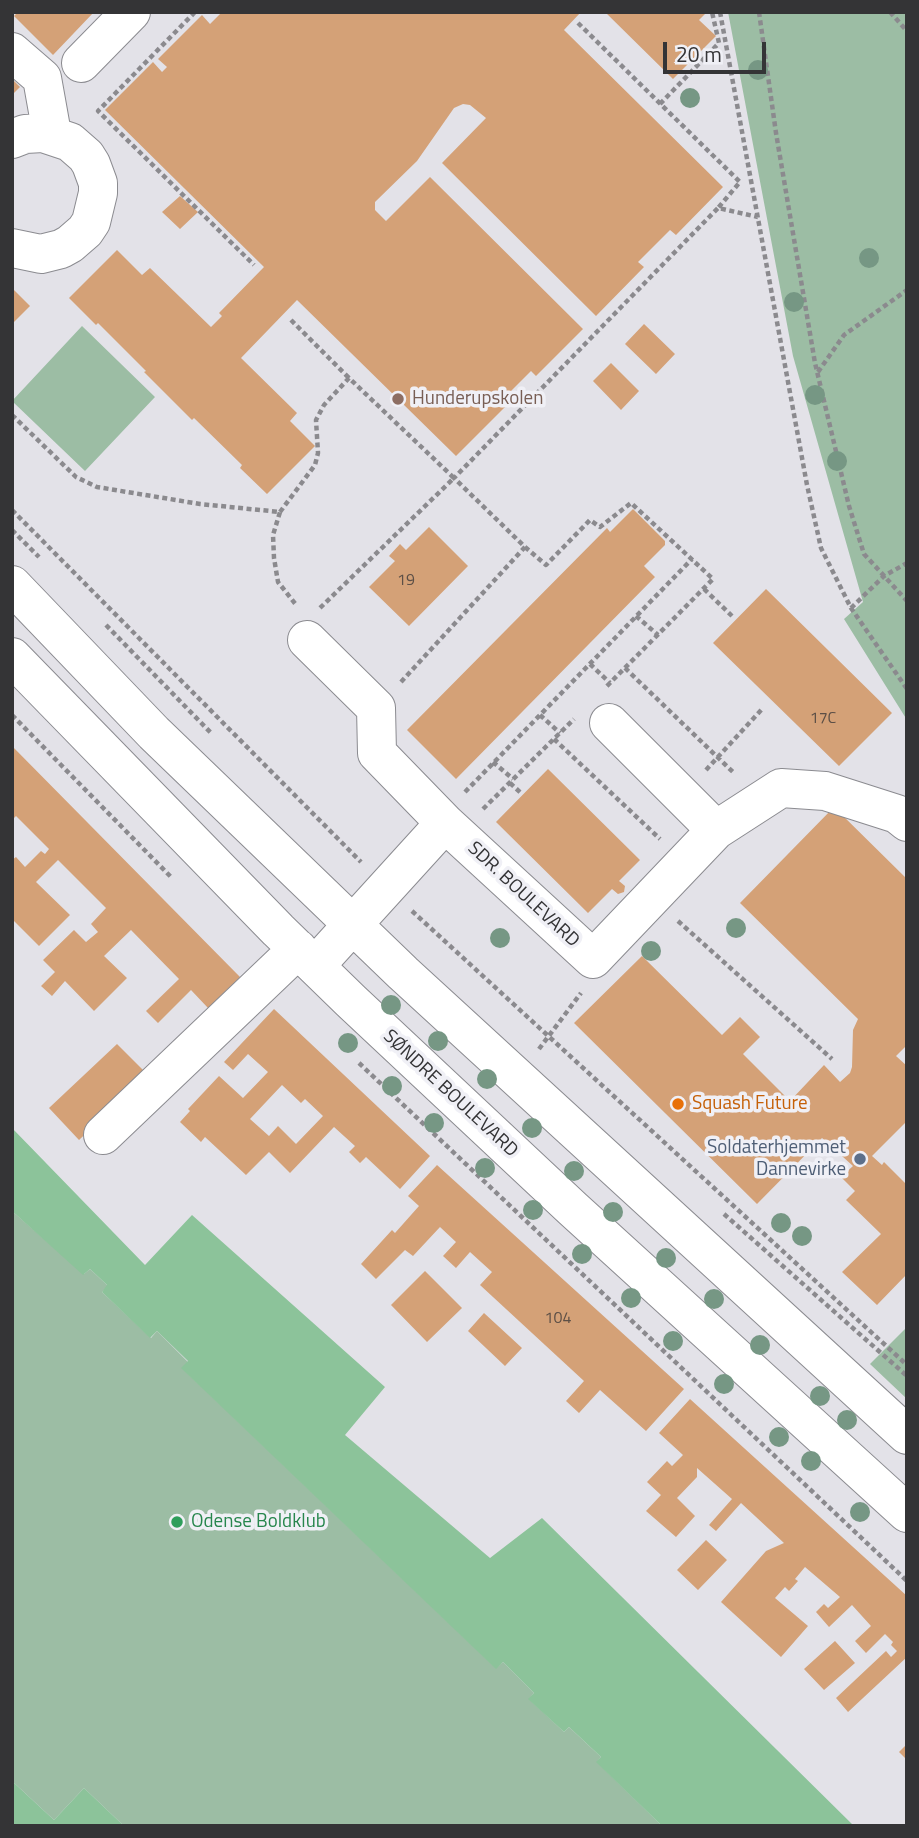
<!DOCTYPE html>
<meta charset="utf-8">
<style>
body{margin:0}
#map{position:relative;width:919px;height:1838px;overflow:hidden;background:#e3e2e8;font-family:"Titillium Web",sans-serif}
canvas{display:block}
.frame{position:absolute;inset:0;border:14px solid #343436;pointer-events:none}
.scale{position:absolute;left:663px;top:42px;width:103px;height:32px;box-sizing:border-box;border:4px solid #343436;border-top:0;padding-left:9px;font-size:21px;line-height:24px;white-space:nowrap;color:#343436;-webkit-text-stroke:5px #f0f0f6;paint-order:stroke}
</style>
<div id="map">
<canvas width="919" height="1838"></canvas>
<div class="frame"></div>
<div class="scale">20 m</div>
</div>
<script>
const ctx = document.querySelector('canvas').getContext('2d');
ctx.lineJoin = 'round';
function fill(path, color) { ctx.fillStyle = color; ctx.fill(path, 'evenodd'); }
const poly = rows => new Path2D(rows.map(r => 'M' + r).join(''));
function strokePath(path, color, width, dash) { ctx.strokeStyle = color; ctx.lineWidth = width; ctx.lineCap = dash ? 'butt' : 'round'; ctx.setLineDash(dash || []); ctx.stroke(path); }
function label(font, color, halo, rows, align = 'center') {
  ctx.font = font + ' "Titillium Web",sans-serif'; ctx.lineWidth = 7; ctx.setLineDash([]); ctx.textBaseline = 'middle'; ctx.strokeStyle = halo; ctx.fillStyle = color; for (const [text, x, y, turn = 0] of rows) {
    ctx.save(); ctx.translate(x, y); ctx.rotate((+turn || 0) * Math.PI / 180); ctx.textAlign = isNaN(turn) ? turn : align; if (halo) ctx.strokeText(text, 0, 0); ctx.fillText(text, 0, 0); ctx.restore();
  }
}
fill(poly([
 [728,12,907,12,907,720,844,619,863,602,793,356],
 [82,326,155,397,85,471,12,401],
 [12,1211,84,1274,90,1269,108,1286,102,1292,151,1338,157,1331,188,1362,182,1368,496,1668,503,1662,534,1693,529,1699,564,1732,569,1727,601,1757,597,1762,662,1826,124,1826,84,1788,54,1820,12,1781],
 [907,1327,907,1399,870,1364]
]), '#9cbda4');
fill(poly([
 [12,1128,145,1265,192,1215,385,1387,345,1435,490,1558,542,1518,854,1826,662,1826,596,1762,601,1757,569,1727,564,1732,528,1699,534,1693,503,1662,496,1669,181,1368,188,1361,157,1331,150,1338,102,1292,107,1285,90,1269,83,1275,12,1211],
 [12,1781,54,1820,84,1788,124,1826,12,1826]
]), '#8cc39a');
fill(poly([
 [18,12,94,12,53,55,14,16],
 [222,12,581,12,564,30,723,187,676,235,670,230,638,262,644,267,596,316,442,163,486,118,470,105,463,104,454,108,417,161,375,202,375,210,386,221,430,177,583,329,536,376,531,371,500,402,505,407,456,456,297,300,241,358,297,413,290,421,315,446,267,494,240,468,242,465,194,418,192,420,144,372,146,371,98,323,96,325,69,298,117,250,142,275,150,268,211,327,222,316,219,313,264,267,105,110,153,62,162,72,167,67,158,59,202,15,210,24],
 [605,12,707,12,699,20,716,36,673,79],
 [12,79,20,87,12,95],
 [180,196,198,212,180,229,162,212],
 [12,288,30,306,12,324],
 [644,324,675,354,656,374,625,344],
 [611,363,639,391,621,410,593,381],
 [633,509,665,541,665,545,644,566,655,577,456,779,407,730,607,528,610,532],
 [429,527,468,566,409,626,369,587,395,561,389,556,400,544,406,550],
 [766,589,892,713,839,766,713,643],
 [12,746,240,977,208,1008,191,990,158,1023,146,1011,179,979,131,930,104,956,127,978,94,1011,65,981,52,996,41,986,55,972,43,960,74,930,86,942,98,932,91,924,106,908,58,860,36,882,70,915,39,946,12,919,12,860,16,857,25,867,41,851,45,854,49,849,16,816,12,820],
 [548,769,640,860,619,881,625,886,624,892,618,894,612,889,588,913,496,822],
 [834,807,907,879,907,1045,896,1056,907,1066,907,1121,872,1156,882,1165,884,1162,907,1185,907,1274,877,1305,842,1272,881,1234,846,1200,855,1191,841,1177,853,1166,822,1138,757,1204,574,1023,642,956,722,1035,740,1017,760,1037,743,1054,790,1101,824,1065,840,1082,850,1073,852,1067,853,1030,858,1019,740,903],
 [274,1009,430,1156,400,1189,366,1157,360,1163,349,1152,355,1146,334,1127,290,1173,269,1152,246,1175,205,1137,201,1142,180,1122,190,1111,188,1109,219,1076,243,1098,268,1072,248,1054,233,1070,224,1062],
 [282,1085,301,1103,305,1099,323,1116,296,1144,278,1126,269,1136,250,1119],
 [117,1044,148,1075,79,1140,49,1108],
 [437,1165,684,1389,646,1431,600,1390,579,1413,566,1401,584,1381,480,1285,492,1272,470,1252,456,1268,443,1256,456,1242,440,1227,413,1256,405,1250,376,1279,361,1264,392,1230,395,1233,419,1206,408,1196],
 [425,1271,462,1308,427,1342,391,1305],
 [484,1313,522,1348,505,1366,468,1331],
 [690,1399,907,1596,907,1657,848,1712,836,1698,886,1651,891,1657,897,1651,891,1645,893,1642,885,1634,866,1653,855,1641,871,1626,852,1605,829,1627,816,1612,824,1604,828,1608,840,1597,805,1567,795,1579,798,1581,789,1591,785,1587,775,1598,808,1626,781,1657,721,1602,766,1551,784,1543,741,1503,716,1531,709,1525,732,1499,697,1468,697,1477,677,1498,695,1516,676,1537,646,1511,661,1495,647,1482,667,1461,672,1466,683,1455,659,1433],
 [706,1540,727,1560,698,1590,677,1570],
 [835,1641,855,1663,824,1690,804,1669],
 [907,1744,907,1760,899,1752]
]), '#d4a177');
const minor = poly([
 [12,52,42,78,52,134],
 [81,63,131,12],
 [12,139,25,134,43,133,70,142,86,156,91,164,98,183,98,193,91,222,85,231,70,244,61,249,41,254,12,248],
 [12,585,154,733,403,973,907,1435],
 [307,640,376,708,377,753,445,823,315,966],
 [12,657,278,930,351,1001,573,1209,907,1513],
 [609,723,716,830],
 [445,823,593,959,716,830,781,788,825,791,897,814,907,822],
 [103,1135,298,949]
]);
strokePath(minor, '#8b8b90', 40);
strokePath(poly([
 [195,12,98,111,254,265],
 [720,12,807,485,821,548,851,608,907,689],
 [759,12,776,133,815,363,849,506,864,554,907,601],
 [890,12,907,31],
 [578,23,740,182,718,208],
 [660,104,719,43,712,12],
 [291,320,349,378],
 [818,372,844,335,907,290],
 [12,415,76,477,97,487,200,504,280,512,273,535,274,558,278,582,297,606],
 [12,510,361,862],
 [280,512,315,465,318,453,316,420,324,405,349,378,454,478,320,608],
 [12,530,39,557],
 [525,547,546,565,590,520,600,527,631,503,713,579,605,688],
 [704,589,732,616],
 [851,608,884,576,907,563],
 [636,616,658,635],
 [106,625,212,734],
 [590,664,610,683],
 [625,668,735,774],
 [401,682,525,547,454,478,718,208,758,217],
 [12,715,171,877],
 [540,715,560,733],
 [554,739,660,839],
 [493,762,513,779],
 [706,770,763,708],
 [510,783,521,793],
 [465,792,692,559],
 [483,809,574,719],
 [412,911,907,1365],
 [678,921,832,1059],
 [539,1049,581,993],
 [359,1063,907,1581],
 [724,1214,907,1376]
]), '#8b8a8e', 4.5, [5, 3.5]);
strokePath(minor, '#fff', 38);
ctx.fillStyle = '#769784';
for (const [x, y] of [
 [758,70],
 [690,98],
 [869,258],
 [794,302],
 [815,395],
 [837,461],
 [736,928],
 [500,938],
 [651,951],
 [391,1005],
 [438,1041],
 [348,1043],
 [487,1079],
 [392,1086],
 [434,1123],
 [532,1128],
 [485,1168],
 [574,1171],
 [533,1210],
 [613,1212],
 [781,1223],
 [802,1236],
 [582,1254],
 [666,1258],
 [631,1298],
 [714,1299],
 [673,1341],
 [760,1345],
 [724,1384],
 [820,1396],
 [847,1420],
 [779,1437],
 [811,1461],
 [860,1512]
]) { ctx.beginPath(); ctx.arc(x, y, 10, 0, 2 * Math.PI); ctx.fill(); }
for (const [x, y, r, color] of [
 [398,399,7,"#8d6e63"],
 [678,1104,7,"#e8710a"],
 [860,1159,7,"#5c6f8a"],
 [177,1522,7,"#2e9e5b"]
]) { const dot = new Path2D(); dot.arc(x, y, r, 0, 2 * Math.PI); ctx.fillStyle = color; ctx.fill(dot); strokePath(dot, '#f0f0f6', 2.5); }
label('16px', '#5c4f46', null, [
 ["19",406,581],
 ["17C",823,719],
 ["104",558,1319]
]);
label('19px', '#785e54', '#f0f0f6', [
 ["Hunderupskolen",412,399]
], 'left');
label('19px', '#343436', '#f0f0f6', [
 ["SDR. BOULEVARD",523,895,43],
 ["SØNDRE BOULEVARD",450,1094,43]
]);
label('19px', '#c56008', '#f0f0f6', [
 ["Squash Future",692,1104]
], 'left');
label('19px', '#4e5e75', '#f0f0f6', [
 ["Soldaterhjemmet",846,1148],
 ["Dannevirke",846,1170]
], 'right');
label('19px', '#27864d', '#f0f0f6', [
 ["Odense Boldklub",191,1522]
], 'left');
</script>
